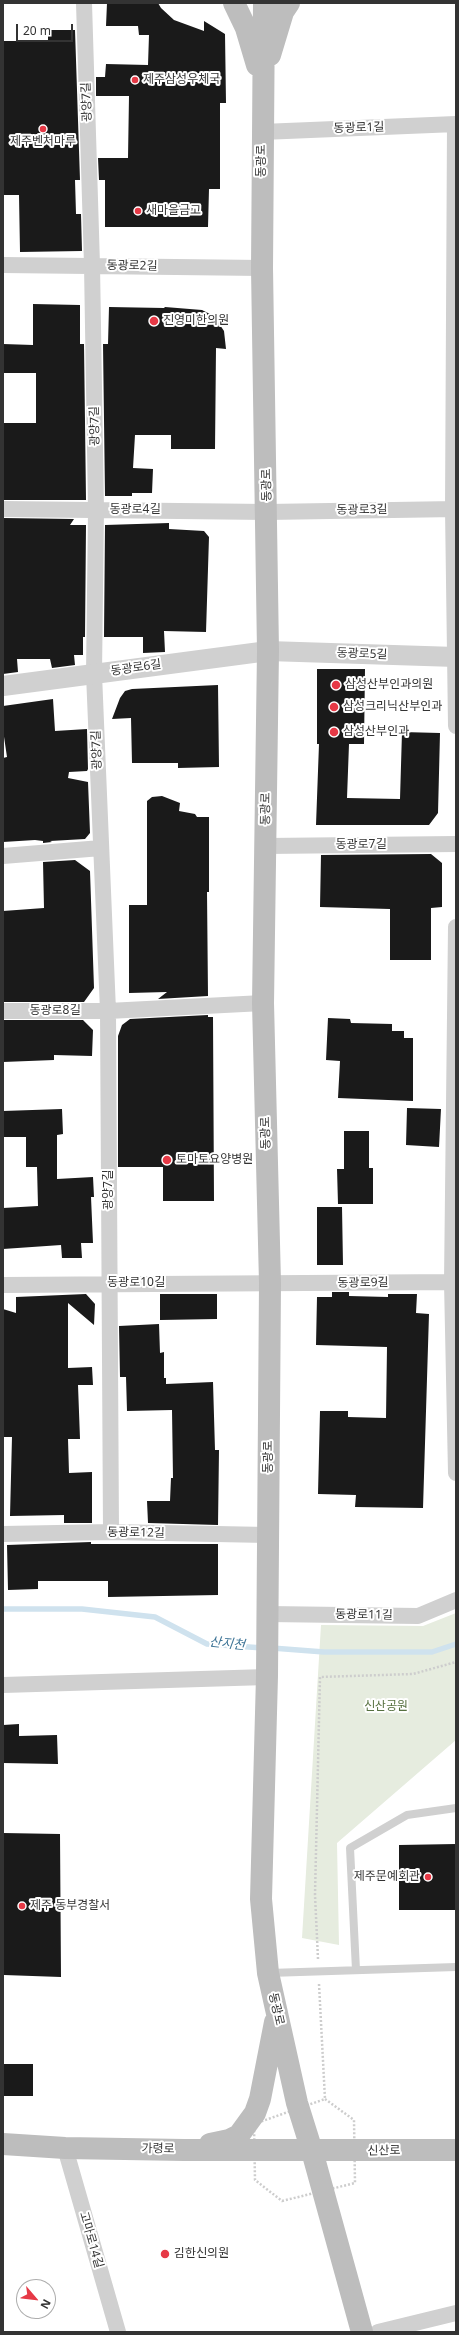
<!DOCTYPE html>
<meta charset="utf-8">
<style>
body{margin:0}
#map{position:relative;width:459px;height:2335px;overflow:hidden;background:#fff;font-family:"Noto Sans",sans-serif}
canvas{display:block}
.frame{position:absolute;inset:0;border:4px solid #333;pointer-events:none}
.north{position:absolute;left:16px;top:2279px;width:40px;height:40px;box-sizing:border-box;background:#fff;border:1px solid #adadad;border-radius:50%;rotate:118deg;font-size:11px;font-weight:700;line-height:16px;text-align:center;color:#333}
.north::after{content:'';display:block;margin:auto;width:14px;height:18px;background:#e63946;clip-path:polygon(50% 0,100% 100%,50% 72%,0 100%)}
.scale{position:absolute;left:16px;top:24px;width:57px;height:18px;box-sizing:border-box;border:2px solid #333;border-top:0;padding-left:5px;font-size:12px;line-height:14px;white-space:nowrap;color:#333;-webkit-text-stroke:3px #fff;paint-order:stroke}
</style>
<div id="map">
<canvas width="459" height="2335"></canvas>
<div class="frame"></div>
<div class="north">N</div>
<div class="scale">20 m</div>
</div>
<script>
const ctx = document.querySelector('canvas').getContext('2d');
ctx.lineJoin = 'round';
function fill(path, color) { ctx.fillStyle = color; ctx.fill(path, 'evenodd'); }
const poly = rows => new Path2D(rows.map(r => 'M' + r).join(''));
function strokePath(path, color, width, dash) { ctx.strokeStyle = color; ctx.lineWidth = width; ctx.lineCap = dash ? 'butt' : 'round'; ctx.setLineDash(dash || []); ctx.stroke(path); }
function label(font, color, halo, rows, align = 'center') {
  ctx.font = font + ' "Noto Sans","Noto Sans KR",sans-serif'; ctx.lineWidth = 4; ctx.setLineDash([]); ctx.textBaseline = 'middle'; ctx.strokeStyle = halo; ctx.fillStyle = color; for (const [text, x, y, turn = 0] of rows) {
    ctx.save(); ctx.translate(x, y); ctx.rotate((+turn || 0) * Math.PI / 180); ctx.textAlign = isNaN(turn) ? turn : align; if (halo) ctx.strokeText(text, 0, 0); ctx.fillText(text, 0, 0); ctx.restore();
  }
}
fill(poly([
 [456,1613,456,1740,337,1843,339,1945,302,1938,321,1625,423,1626]
]), '#e6ecdf');
strokePath(poly([
 [3,1609,82,1609,155,1617,207,1644,263,1648],
 [272,1648,324,1652,432,1652,456,1644]
]), '#cfe2ee', 5.5);
fill(poly([
 [107,3,158,3,161,8,174,20,204,31,204,21,225,34,226,103,220,103,220,189,209,189,208,227,105,227,105,180,99,180,98,158,128,158,129,96,96,96,96,77,105,77,106,64,148,65,149,35,139,35,138,26,106,26],
 [48,30,75,30,80,180,75,180,76,214,81,214,82,251,20,252,19,195,3,195,3,41,48,41],
 [33,304,80,305,80,344,84,344,86,500,3,500,3,423,36,423,36,373,3,373,3,344,33,345],
 [109,307,164,308,165,307,202,310,214,316,224,331,226,349,216,348,215,449,171,449,171,435,135,435,133,468,153,469,152,493,132,493,132,496,105,496,103,344,108,344],
 [3,518,74,519,70,525,86,525,85,637,83,637,83,655,74,655,75,665,52,668,50,659,17,659,18,672,3,674],
 [169,523,169,529,204,531,209,537,206,632,164,631,165,652,143,653,143,637,104,637,105,525],
 [317,669,365,669,364,744,349,744,347,798,400,799,402,732,440,733,438,813,429,825,316,825,319,744,317,744],
 [218,685,219,767,178,768,178,763,132,763,131,718,112,719,120,698,125,691,132,689],
 [53,699,55,731,87,729,88,769,87,771,69,772,68,778,88,782,90,833,85,839,50,841,52,842,43,843,43,841,35,840,3,842,3,758,7,757,3,730,3,706],
 [162,796,180,803,179,811,195,814,197,817,209,817,209,892,207,892,208,996,158,999,167,992,129,993,129,905,147,905,147,801,152,797],
 [431,854,442,863,442,907,431,908,431,960,390,960,390,909,320,907,321,855],
 [75,860,90,871,94,988,84,1002,3,1002,3,911,44,908,43,862],
 [208,1015,208,1017,213,1017,214,1201,163,1201,163,1167,118,1167,118,1036,122,1025,130,1019],
 [328,1018,350,1019,351,1023,392,1024,392,1031,404,1031,404,1038,413,1038,413,1101,338,1098,340,1061,326,1060],
 [3,1020,83,1020,93,1030,92,1056,54,1055,54,1060,3,1062],
 [407,1108,441,1109,439,1147,406,1145],
 [62,1109,63,1134,57,1135,57,1179,93,1177,94,1197,91,1197,93,1243,81,1243,82,1258,62,1258,61,1245,3,1249,3,1208,38,1206,37,1167,26,1167,26,1137,3,1137,3,1111],
 [344,1131,369,1131,369,1168,373,1168,373,1204,338,1204,337,1169,344,1169],
 [317,1207,342,1207,343,1265,317,1265],
 [332,1292,349,1292,349,1296,388,1297,388,1294,417,1294,416,1313,429,1314,423,1508,355,1507,356,1495,318,1494,320,1411,348,1411,348,1417,386,1418,387,1347,316,1345,317,1297,332,1297],
 [86,1294,95,1304,94,1325,68,1303,68,1368,92,1367,93,1385,78,1385,80,1439,68,1439,69,1473,92,1472,92,1523,64,1523,64,1515,10,1516,12,1437,3,1437,3,1309,16,1313,16,1297],
 [160,1294,217,1294,217,1319,160,1320],
 [159,1324,160,1353,164,1352,164,1378,166,1378,166,1384,213,1382,215,1450,219,1450,218,1525,148,1523,147,1501,170,1501,171,1478,173,1478,172,1410,127,1411,126,1377,120,1377,119,1326],
 [91,1542,91,1544,218,1544,218,1595,108,1597,108,1581,38,1581,38,1589,8,1590,7,1545],
 [19,1724,19,1736,57,1735,58,1764,3,1763,3,1725],
 [3,1833,60,1834,61,1977,4,1975],
 [456,1844,456,1910,399,1910,399,1845],
 [3,2064,33,2064,33,2096,3,2096]
]), '#1a1a1a');
strokePath(poly([
 [318,1959,315,1895,320,1677,413,1674,456,1662],
 [319,1984,325,2099],
 [325,2099,354,2120,355,2183,282,2201,255,2180,254,2124,325,2099]
]), '#cdcdcd', 2.5, [2, 2]);
strokePath(poly([
 [356,1970,350,1848,407,1815,456,1808],
 [269,1973,456,1967]
]), '#d0d0d0', 8);
strokePath(poly([
 [84,3,92,265,96,510,94,674,108,1011,111,1532],
 [455,124,453,509,456,726],
 [262,132,456,124],
 [3,265,262,268],
 [3,509,267,512,456,509],
 [266,846,456,844],
 [3,856,101,848],
 [456,927,452,1282,456,1473],
 [3,1011,108,1011,263,1003],
 [3,1285,456,1282],
 [3,1534,111,1532,268,1535],
 [268,1614,418,1616,456,1600],
 [3,1685,267,1677],
 [65,2148,118,2332],
 [378,2332,456,2313]
]), '#d0d0d0', 16);
strokePath(poly([
 [3,686,268,651,456,657]
]), '#d0d0d0', 20);
strokePath(poly([
 [234,3,246,28,257,65],
 [264,3,262,268,268,651,263,1003,270,1283,267,1676,261,1899,268,1973,297,2103,312,2151,362,2332],
 [270,55,283,12,289,3],
 [3,2144,65,2148,184,2150,456,2150],
 [210,2144,229,2140,239,2135,255,2113,260,2099,275,2022]
]), '#bdbdbd', 22);
for (const [x, y, r, color] of [
 [135,80,4,"#e63946"],
 [43,129,4,"#e63946"],
 [138,211,4,"#e63946"],
 [154,321,5,"#e63946"],
 [336,685,5,"#e63946"],
 [334,707,5,"#e63946"],
 [334,732,5,"#e63946"],
 [167,1160,5,"#e63946"],
 [428,1877,4,"#e63946"],
 [22,1906,4,"#e63946"],
 [165,2254,5,"#e63946"]
]) { const dot = new Path2D(); dot.arc(x, y, r, 0, 2 * Math.PI); ctx.fillStyle = color; ctx.fill(dot); strokePath(dot, '#fff', 1.5); }
label('12px', '#333', '#fff', [
 ["제주삼성우체국",143,80],
 ["제주벤처마루",43,142,"center"],
 ["새마을금고",146,211],
 ["진영미한의원",163,321],
 ["삼성산부인과의원",345,685],
 ["삼성크리닉산부인과",343,707],
 ["삼성산부인과",343,732],
 ["토마토요양병원",176,1160],
 ["제주문예회관",420,1877,"right"],
 ["제주 동부경찰서",30,1906],
 ["김한신의원",174,2254]
], 'left');
label('12px', '#333', '#fff', [
 ["광양7길",87,102,-92],
 ["동광로1길",359,128,-2],
 ["동광로",262,161,-90],
 ["동광로2길",132,266,1],
 ["광양7길",95,426,-91],
 ["동광로",267,485,-91],
 ["동광로4길",135,510],
 ["동광로3길",362,510,-1],
 ["동광로5길",362,654,2],
 ["동광로6길",136,668,-8],
 ["광양7길",97,750,-92],
 ["동광로",266,809,-89],
 ["동광로7길",361,845],
 ["동광로8길",55,1011],
 ["동광로",266,1133,-91],
 ["광양7길",109,1190,-90],
 ["동광로10길",136,1283],
 ["동광로9길",363,1283,-1],
 ["동광로",269,1457,-90],
 ["동광로12길",136,1533,1],
 ["동광로11길",364,1615,1],
 ["동광로",276,2009,77],
 ["가령로",158,2149,1],
 ["신산로",384,2151,-1],
 ["고마로14길",91,2240,74]
]);
label('12px', '#56703f', '#fff', [
 ["신산공원",386,1707]
]);
label('italic 13px', '#3f7597', '#fff', [
 ["산지천",227,1644,6]
]);
</script>
